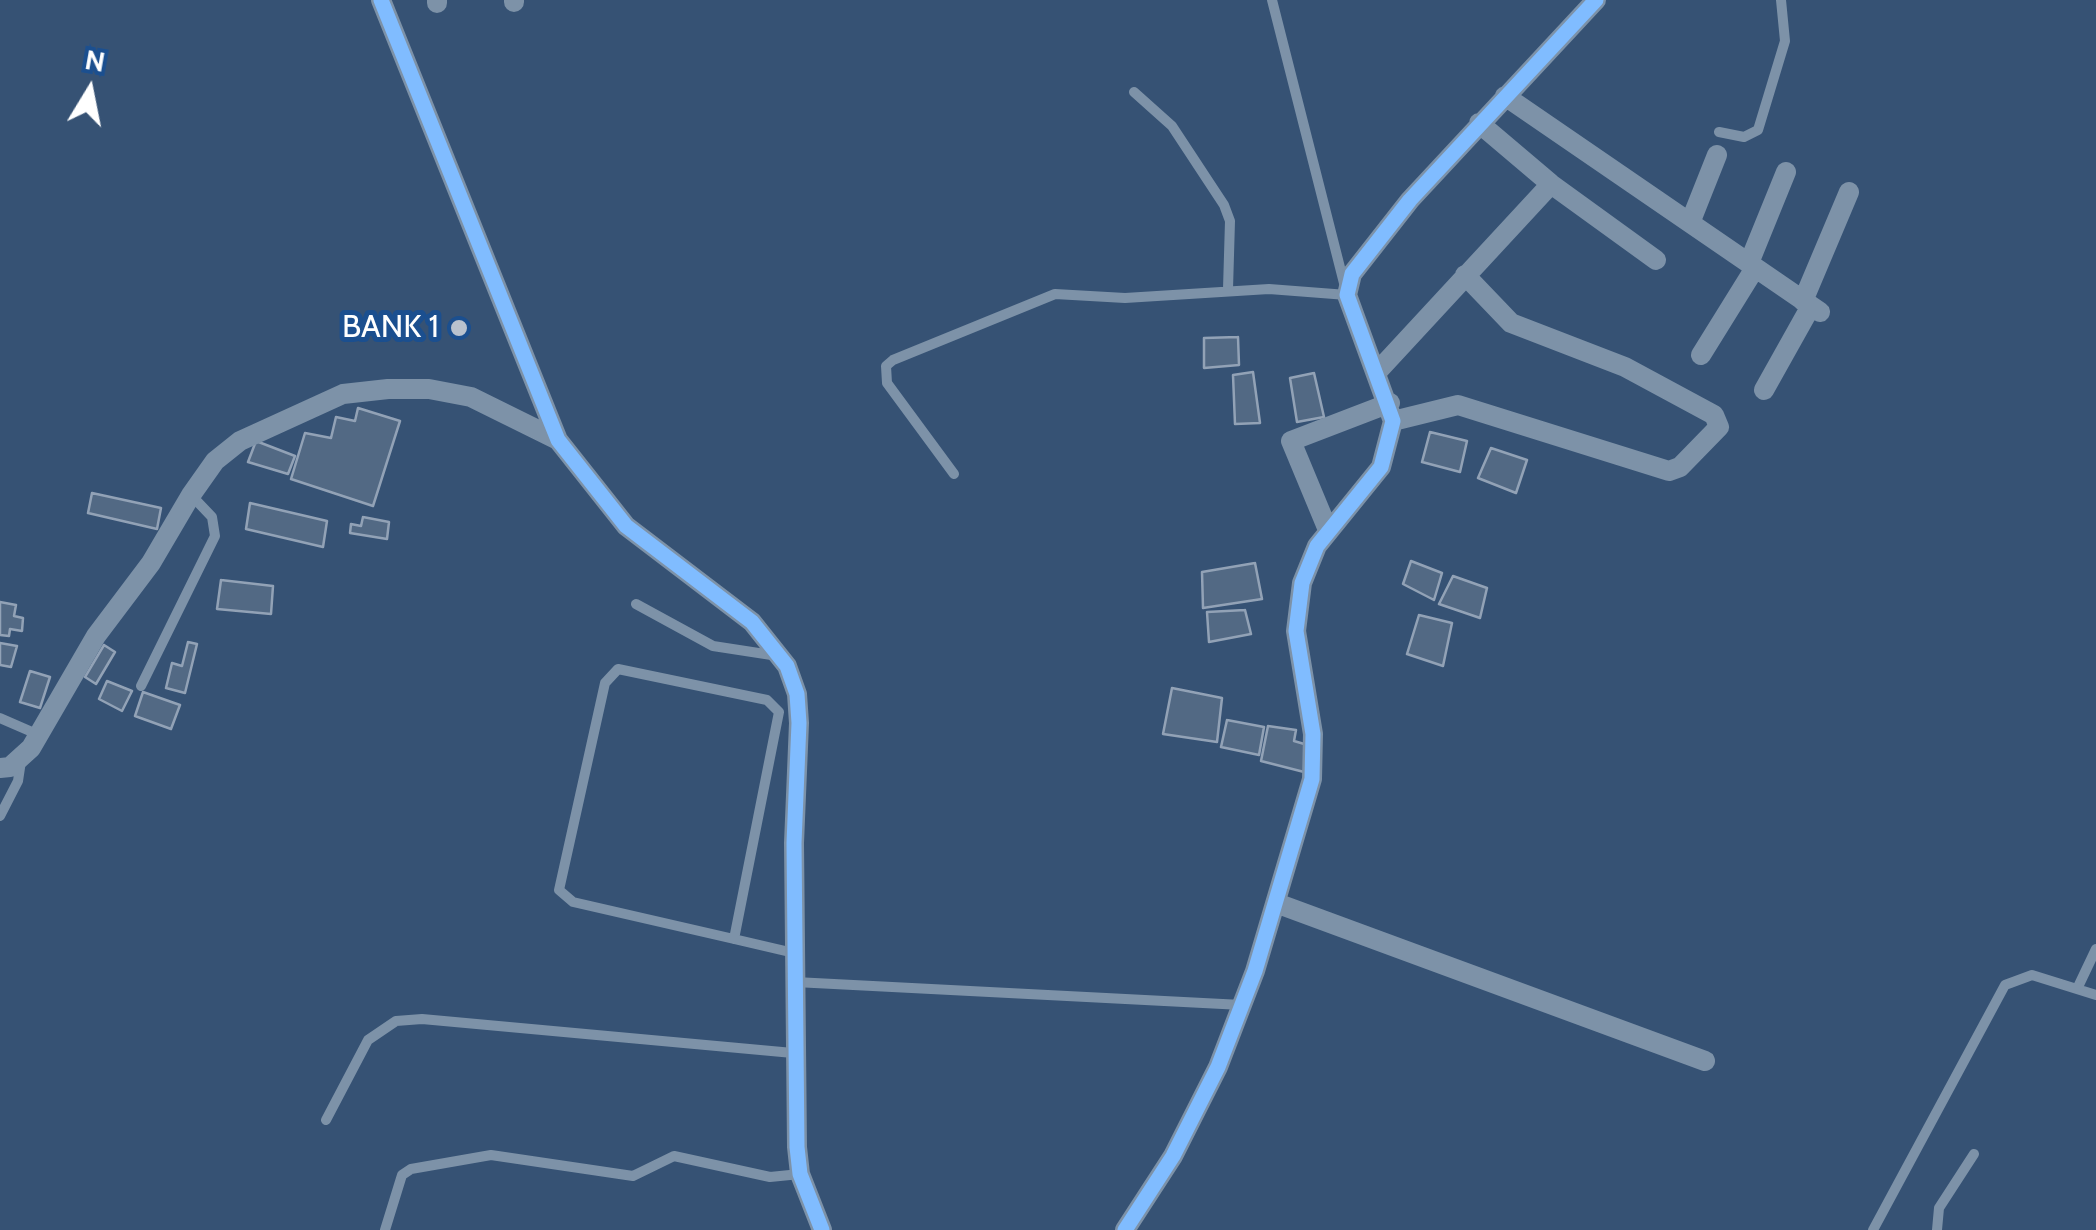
<!DOCTYPE html>
<style>
body{margin:0}
#map{position:relative;width:2096px;height:1230px;overflow:hidden;background:#365274;font-family:Cabin,sans-serif}
canvas{display:block}
.north{position:absolute;left:40px;top:40px;width:100px;height:100px;-webkit-text-stroke:8px #1b4f8f;paint-order:stroke;rotate:10deg;font-size:28px;font-weight:700;line-height:40px;text-align:center;color:#fff}
.north::after{content:'';display:block;margin:auto;width:35px;height:45px;background:#fff;clip-path:polygon(50% 0,100% 100%,50% 72%,0 100%)}
</style>
<div id="map">
<canvas width="2096" height="1230"></canvas>
<div class="north">N</div>
</div>
<script>
const ctx = document.querySelector('canvas').getContext('2d');
ctx.lineJoin = 'round';
function fill(path, color) { ctx.fillStyle = color; ctx.fill(path, 'evenodd'); }
const poly = rows => new Path2D(rows.map(r => 'M' + r).join(''));
function strokePath(path, color, width, dash) { ctx.strokeStyle = color; ctx.lineWidth = width; ctx.lineCap = dash ? 'butt' : 'round'; ctx.setLineDash(dash || []); ctx.stroke(path); }
function label(font, color, halo, rows, align = 'center') {
  ctx.font = font + ' Cabin,sans-serif'; ctx.lineWidth = 10; ctx.setLineDash([]); ctx.textBaseline = 'middle'; ctx.strokeStyle = halo; ctx.fillStyle = color; for (const [text, x, y, turn = 0] of rows) {
    ctx.save(); ctx.translate(x, y); ctx.rotate((+turn || 0) * Math.PI / 180); ctx.textAlign = isNaN(turn) ? turn : align; if (halo) ctx.strokeText(text, 0, 0); ctx.fillText(text, 0, 0); ctx.restore();
  }
}
const building = poly([
 [1238,337,1239,365,1204,368,1204,338,1238,337],
 [1253,372,1260,423,1235,424,1233,375,1253,372],
 [1314,373,1324,417,1297,422,1290,378,1314,373],
 [358,408,400,421,373,506,291,479,305,433,331,438,336,417,355,421,358,408],
 [1430,432,1467,441,1460,472,1422,462,1430,432],
 [256,441,295,456,288,474,248,462,256,441],
 [1491,448,1527,460,1516,493,1478,478,1491,448],
 [92,493,161,508,157,529,88,513,92,493],
 [250,503,327,521,323,547,246,529,250,503],
 [363,517,389,522,387,539,350,533,351,524,361,526,363,517],
 [1411,561,1442,573,1434,600,1403,584,1411,561],
 [1255,563,1262,599,1203,608,1202,572,1255,563],
 [1453,576,1487,588,1480,618,1439,604,1453,576],
 [221,580,273,586,271,614,217,609,221,580],
 [0,602,16,605,14,616,23,618,22,631,10,629,9,636,0,635,0,602],
 [1245,610,1251,634,1209,642,1207,612,1245,610],
 [1419,615,1452,623,1443,666,1407,654,1419,615],
 [188,642,197,644,185,693,166,688,172,663,182,666,188,642],
 [0,643,17,646,11,667,0,665,0,643],
 [104,645,115,652,96,684,85,677,104,645],
 [30,671,50,677,40,708,20,702,30,671],
 [107,681,132,691,122,711,99,699,107,681],
 [1172,688,1222,698,1217,742,1163,734,1172,688],
 [143,692,180,705,171,729,135,716,143,692],
 [1227,720,1264,727,1259,755,1221,747,1227,720],
 [1268,726,1296,730,1294,741,1311,746,1308,773,1261,761,1268,726]
]);
fill(building, '#526984');
strokePath(building, '#92a2b6', 2.5);
strokePath(poly([
 [1134,92,1172,126,1224,205,1230,221,1228,289],
 [1719,132,1744,137,1758,130,1785,41,1781,0],
 [954,474,887,383,886,366,893,360,1055,294,1125,298,1269,289,1347,295,1272,0],
 [636,604,713,646,778,656],
 [141,686,215,536,212,517,192,496],
 [0,718,39,735],
 [0,816,18,781,21,761],
 [734,939,779,712,767,700,618,669,605,683,559,890,573,902,734,939,794,953],
 [795,982,1242,1005],
 [2077,989,2096,949],
 [326,1120,368,1040,396,1021,422,1019,793,1053],
 [385,1230,402,1175,411,1169,491,1155,633,1176,674,1156,770,1177,800,1174],
 [1873,1230,2005,985,2032,975,2096,995],
 [1937,1230,1939,1208,1974,1154]
]), '#7d92a8', 10);
strokePath(poly([
 [381,0,558,440,626,526,752,622,787,666,797,694,799,723,794,843,797,1147,800,1174,822,1230],
 [437,0,437,3],
 [514,0,514,2],
 [1505,96,1820,312],
 [1479,123,1551,184,1656,260],
 [1690,223,1717,155],
 [1749,263,1786,172],
 [1803,301,1849,192],
 [1701,355,1755,268],
 [1377,372,1551,184],
 [1764,390,1811,306],
 [1393,421,1458,405,1669,471,1680,467,1719,427,1714,415,1625,367,1511,323,1465,275],
 [1328,530,1291,441,1390,403],
 [0,768,10,767,31,748,96,636,151,563,191,495,215,461,240,441,343,394,388,389,429,389,471,397,558,440],
 [1276,903,1705,1061],
 [1125,1230,1173,1156,1218,1067,1255,971,1312,779,1313,734,1296,631,1302,583,1317,546,1381,467,1393,421,1347,295,1352,274,1410,200,1596,0]
]), '#7d92a8', 20);
strokePath(poly([
 [381,0,558,440,626,526,752,622,787,666,797,694,799,723,794,843,797,1147,800,1174,822,1230],
 [1125,1230,1173,1156,1218,1067,1255,971,1312,779,1313,734,1296,631,1302,583,1317,546,1381,467,1393,421,1347,295,1352,274,1410,200,1596,0]
]), '#80bcff', 15);
for (const [x, y, r, color] of [
 [459,328,10,"#b9c2ce"]
]) { const dot = new Path2D(); dot.arc(x, y, r, 0, 2 * Math.PI); ctx.fillStyle = color; ctx.fill(dot); strokePath(dot, '#1b4f8f', 4); }
label('32px', '#fff', '#1b4f8f', [
 ["BANK 1",439,328]
], 'right');
</script>
